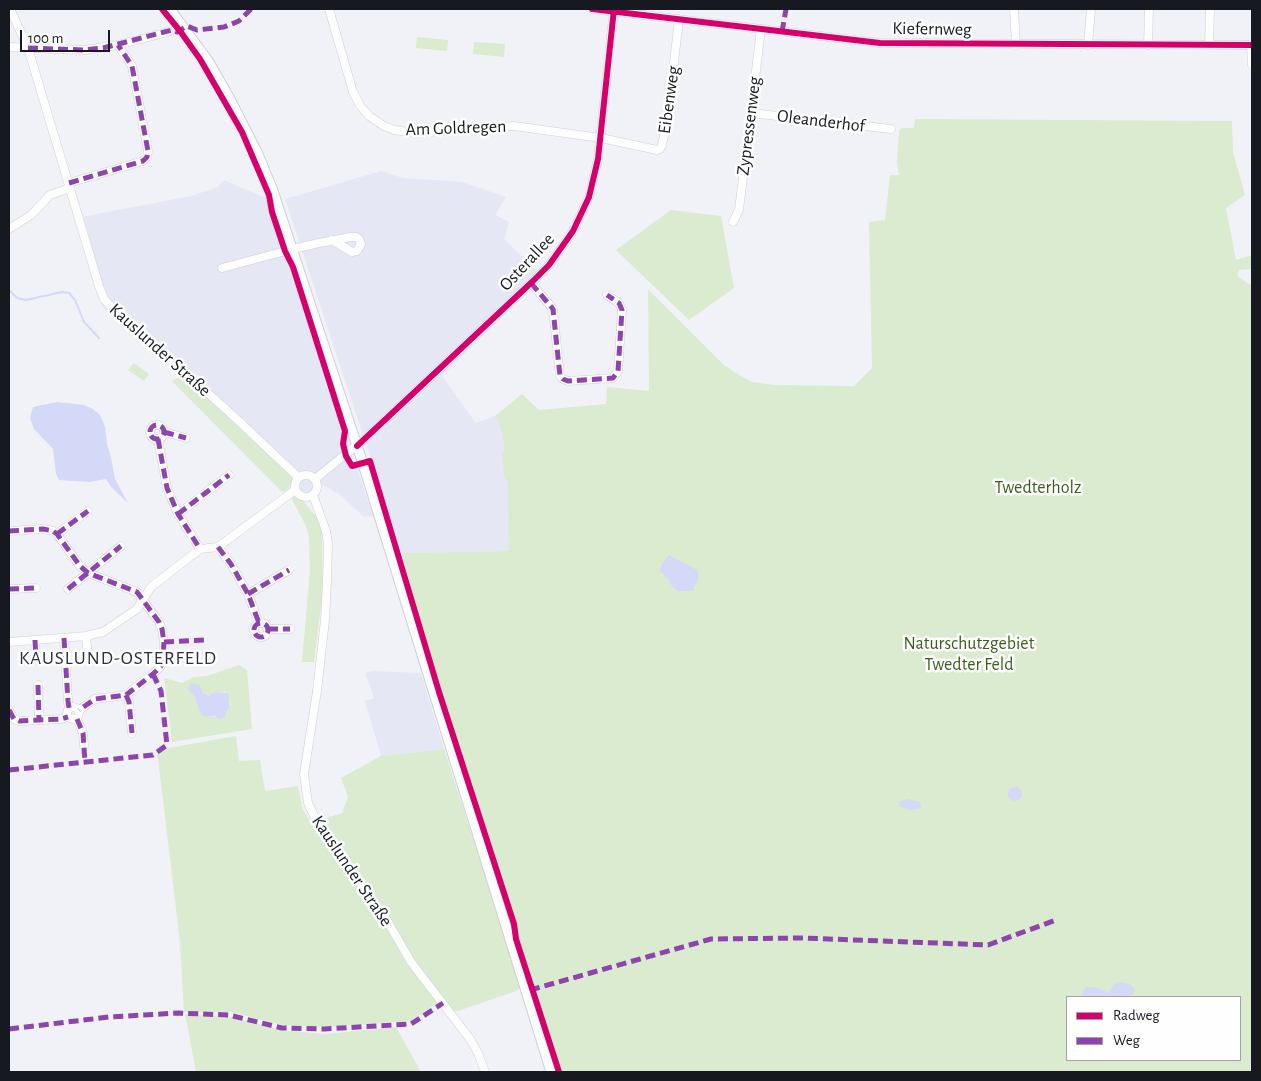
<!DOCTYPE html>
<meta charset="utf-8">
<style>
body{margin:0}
#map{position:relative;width:1261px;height:1081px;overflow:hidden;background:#f1f2f7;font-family:"Alegreya Sans",sans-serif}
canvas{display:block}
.frame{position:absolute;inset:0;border:10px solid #171921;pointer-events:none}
.legend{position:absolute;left:1066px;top:996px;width:175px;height:65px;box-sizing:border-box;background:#fefefe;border:1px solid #a2a2a6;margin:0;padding:6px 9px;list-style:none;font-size:15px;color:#171921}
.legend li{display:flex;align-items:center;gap:10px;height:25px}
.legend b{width:25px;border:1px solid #a2a2a6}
.scale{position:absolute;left:20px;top:30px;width:90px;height:22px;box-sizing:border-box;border:2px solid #171921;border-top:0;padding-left:6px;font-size:15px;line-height:18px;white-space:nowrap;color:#171921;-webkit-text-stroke:4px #fefefe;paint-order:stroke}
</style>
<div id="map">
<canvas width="1261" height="1081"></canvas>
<div class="frame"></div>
<ul class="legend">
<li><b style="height:6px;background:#d6006c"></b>Radweg</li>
<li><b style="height:6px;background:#8e44ad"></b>Weg</li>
</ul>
<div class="scale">100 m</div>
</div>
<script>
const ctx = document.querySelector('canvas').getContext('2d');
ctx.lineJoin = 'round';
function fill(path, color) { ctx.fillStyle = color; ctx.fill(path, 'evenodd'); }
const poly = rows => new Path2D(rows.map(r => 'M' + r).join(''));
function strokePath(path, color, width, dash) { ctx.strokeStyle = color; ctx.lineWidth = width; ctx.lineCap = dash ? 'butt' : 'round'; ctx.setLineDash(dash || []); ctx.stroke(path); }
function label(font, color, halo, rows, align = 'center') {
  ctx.font = font + ' "Alegreya Sans",sans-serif'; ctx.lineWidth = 5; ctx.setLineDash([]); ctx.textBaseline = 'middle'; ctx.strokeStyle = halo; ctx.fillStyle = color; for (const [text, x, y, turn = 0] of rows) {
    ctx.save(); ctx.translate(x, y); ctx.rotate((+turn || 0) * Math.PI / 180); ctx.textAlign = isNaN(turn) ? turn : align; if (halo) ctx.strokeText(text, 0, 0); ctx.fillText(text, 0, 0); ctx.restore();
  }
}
fill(poly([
 [381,171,403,178,462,182,506,197,495,215,509,222,504,239,543,277,442,376,476,423,495,416,504,426,514,551,402,553,285,199],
 [224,180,266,198,286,262,291,269,351,461,357,468,373,516,364,517,339,494,321,484,317,496,303,501,290,496,285,491,293,483,227,415,102,306,76,218,191,196,218,187],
 [372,671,421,673,444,749,381,756,365,701,374,698,365,673]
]), '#e5e7f4');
fill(poly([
 [417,37,448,40,447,51,416,48],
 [474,42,505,44,504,57,473,54],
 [915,119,1232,121,1233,152,1245,195,1226,208,1236,260,1252,255,1252,269,1239,270,1237,276,1252,286,1252,1072,561,1072,422,631,402,553,509,551,508,484,504,476,502,456,505,447,499,421,495,416,522,394,539,410,606,404,607,387,649,391,648,289,724,365,736,373,752,382,774,385,854,386,872,368,869,222,885,220,890,175,899,175,897,163,899,131,902,128,914,128],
 [1067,997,1240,997,1240,1060,1067,1060],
 [671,210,721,216,734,288,689,320,616,250],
 [134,363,149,374,144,381,128,370],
 [182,376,227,415,291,476,293,483,285,491,282,492,172,381],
 [290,496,293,496,303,501,318,519,322,531,323,591,314,662,302,662,310,570,309,536,304,522],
 [239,665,247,670,252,729,172,742,164,678,182,683,193,677,207,676],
 [192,692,202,692,210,696,214,692,226,692,231,705,225,714,214,717,206,717],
 [236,736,239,761,260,760,265,791,298,786,303,810,312,824,362,890,383,920,409,965,438,1002,411,1021,325,1027,282,1025,231,1012,184,1012,180,942,157,750],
 [444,749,520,984,520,988,516,991,458,1011,453,1011,415,962,393,924,320,820,342,813,348,797,341,778,381,756],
 [185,1014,231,1017,281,1030,325,1034,396,1027,421,1072,196,1072]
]), '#daebd0');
fill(poly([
 [57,402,84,405,93,409,100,415,105,427,107,444,111,458,115,479,128,503,112,488,106,479,90,482,59,480,56,474,53,449,34,429,30,418,33,407],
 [669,555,697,570,699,576,693,591,678,591,670,584,671,582,660,571,662,564],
 [191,683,199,685,202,689,202,692,209,696,214,692,228,693,230,707,226,712,225,717,220,719,215,716,206,717,201,714,195,697,188,689],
 '1008 794a7 7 0 1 1 14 0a7 7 0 1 1-14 0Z',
 [908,799,920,802,921,807,918,809,909,810,899,806,899,803,901,801],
 [1119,982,1130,984,1134,988,1135,991,1132,995,1124,997,1082,996,1084,989,1087,987,1098,988,1109,993,1113,985]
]), '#d3d9f7');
strokePath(poly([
 [9,290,17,298,26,300,62,292,69,293,75,300,84,322,99,338]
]), '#d3d9f7', 2);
const minor = poly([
 [10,9,28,48,99,286,104,299,114,310,228,411,298,477],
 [329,9,353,92,361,107,369,116,384,126,394,130,415,133,514,126,601,138,657,150,660,149,662,145,667,122,679,19],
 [592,9,880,43,1252,45],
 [1014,9,1016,45],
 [1088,45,1091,9],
 [1148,45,1149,9],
 [1209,45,1210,9],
 [1251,45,1252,65],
 [9,47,84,50,118,45,168,32],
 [751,113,891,129],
 [69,183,143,161,147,157,148,151,132,66,118,45],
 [733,222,739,210,761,29],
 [9,229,31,215,50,195,70,188],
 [222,268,293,249,319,243,351,237,356,237,359,239,361,244,357,251,352,252,332,240],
 [531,283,553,309,560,376,563,379,568,381,613,378,618,371,622,310,619,303,607,295],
 '150 432a7 7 0 1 1 14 0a7 7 0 1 1-14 0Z',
 [164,432,186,438],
 [158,439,167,488,178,514,200,549],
 '295 486a11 11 0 1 1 22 0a11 11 0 1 1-22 0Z',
 [315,479,367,437,531,283,549,265,573,231,589,197,598,159,614,9],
 [313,495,326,531,328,544,327,581,325,620,317,691,304,774,308,803,321,830,385,917,411,962,470,1039,478,1053,485,1072],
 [178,514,229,475],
 [9,531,43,529,53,531,57,534,80,566,88,573,137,592,159,622,162,629,164,642,163,659,161,666,153,674,126,695,95,699,79,710],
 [57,534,88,511],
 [218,547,231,564,248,594,259,623],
 [9,589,36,588],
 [68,589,121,546],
 [248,594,289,570],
 '254 630a7 7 0 1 1 14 0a7 7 0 1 1-14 0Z',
 [268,629,290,629],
 [86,636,88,658],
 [64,638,68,701,69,708],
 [35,640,36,660],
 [9,642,86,636,103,632,137,609,151,587,200,549,218,547,295,490],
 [38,685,39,720],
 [126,695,129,702,132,733],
 '67 713a6 6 0 1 1 12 0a6 6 0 1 1-12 0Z',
 [9,710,14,719,19,721,61,719,68,717],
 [77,719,83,733,84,746]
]);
const major = poly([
 [170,9,209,62,230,99,258,154,272,188,363,464,551,1072]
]);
strokePath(minor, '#cecfd7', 9);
strokePath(major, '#cecfd7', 11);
strokePath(minor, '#fdfdfe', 8);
strokePath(major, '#fdfdfe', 9);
strokePath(poly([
 [782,32,786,9],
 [28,48,84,50,103,48,172,30,177,32,187,26,197,30,224,27,239,21,251,9],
 [69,183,143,161,147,157,148,151,132,66,118,45],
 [531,283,553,309,560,376,563,379,568,381,613,378,618,371,622,310,619,303,607,295],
 '150 432a7 7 0 1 1 14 0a7 7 0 1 1-14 0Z',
 [164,432,186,438],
 [158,439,167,488,178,514,200,549],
 [178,514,229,475],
 [9,531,43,529,53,531,57,534,80,566,88,573,137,592,159,622,162,629,164,642,163,659,161,666,153,674,126,695,95,699,79,710],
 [57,534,88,511],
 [218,547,231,564,248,594,259,623],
 [9,589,36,588],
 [68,589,121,546],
 [248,594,289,570],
 '254 630a7 7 0 1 1 14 0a7 7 0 1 1-14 0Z',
 [268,629,290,629],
 [64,638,68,701,69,708],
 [35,640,36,660],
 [164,642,204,640],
 [38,685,39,720],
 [126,695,129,702,132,733],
 [9,710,14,719,19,721,61,719,68,717],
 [77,719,83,733,85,762],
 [9,770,153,755,167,745,161,691,153,674],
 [530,990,711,939,803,938,988,945,1056,920],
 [9,1029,109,1017,178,1013,229,1015,282,1028,324,1029,411,1024,443,1003]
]), '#8e44ad', 5, [10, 5]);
strokePath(poly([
 [162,9,180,31,200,59,242,132,269,195,272,212,285,251,293,267,345,431,343,444,346,456,352,466,370,461,439,692,514,924,516,939,559,1072],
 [592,9,880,43,1252,45],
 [357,446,533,281,549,265,573,231,589,197,598,159,614,9]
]), '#d6006c', 6);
label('18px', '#171921', '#fefefe', [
 ["Kiefernweg",932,29,1],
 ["Eibenweg",669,100,-82],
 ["Oleanderhof",821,121,7],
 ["Zypressenweg",749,126,-83],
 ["Am Goldregen",456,128,-2],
 ["Osterallee",527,262,-47],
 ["Kauslunder Straße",160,350,42],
 ["Kauslunder Straße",352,871,56]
]);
label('18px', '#3c5e1c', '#fefefe', [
 ["Twedterholz",1038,488],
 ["Naturschutzgebiet",969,644],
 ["Twedter Feld",969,665]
]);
ctx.letterSpacing = '1px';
label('19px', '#2c2f42', '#fefefe', [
 ["KAUSLUND-OSTERFELD",118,658]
]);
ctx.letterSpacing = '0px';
</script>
